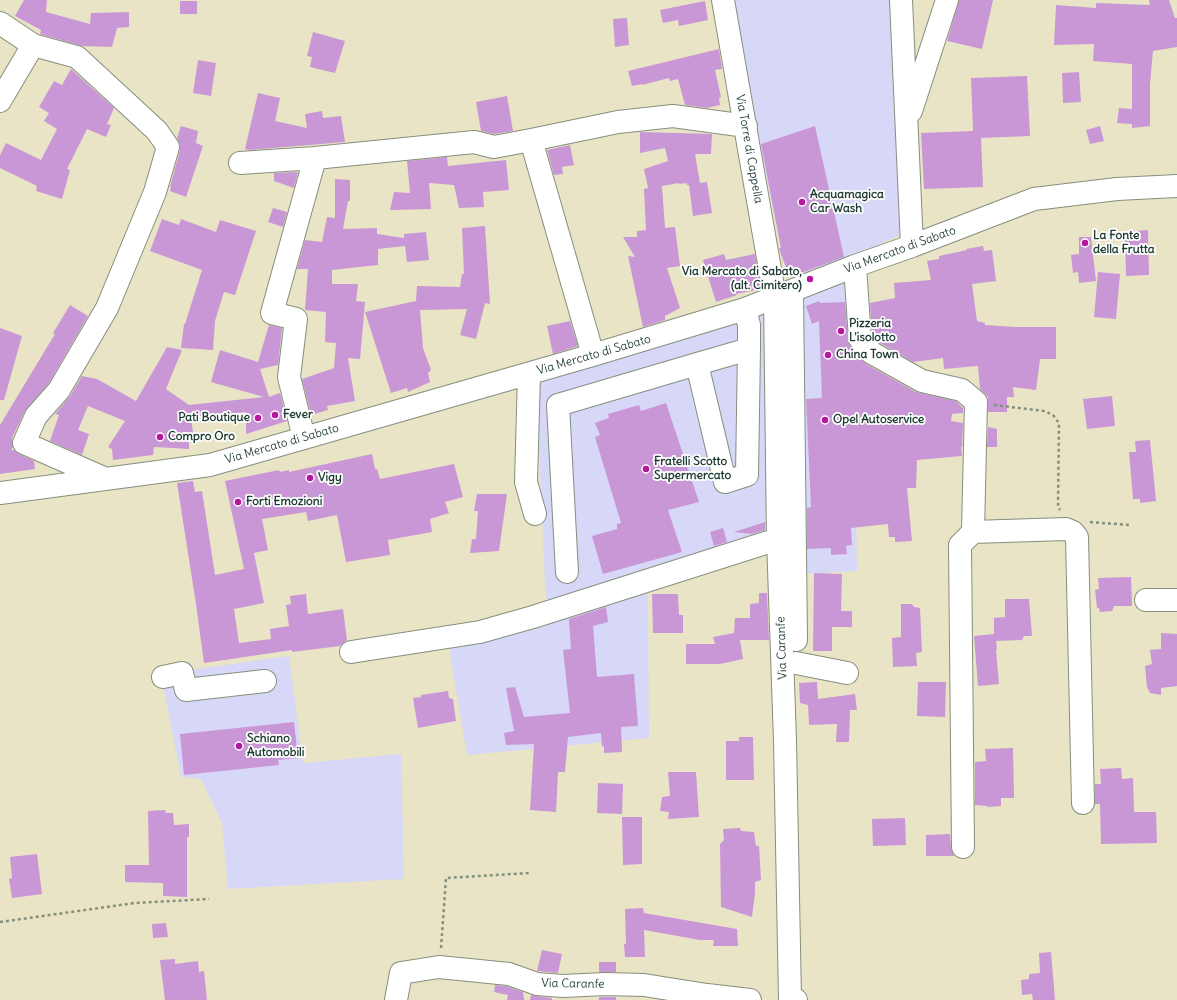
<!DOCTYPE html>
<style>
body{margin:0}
canvas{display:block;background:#e9e4c5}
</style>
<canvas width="1177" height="1000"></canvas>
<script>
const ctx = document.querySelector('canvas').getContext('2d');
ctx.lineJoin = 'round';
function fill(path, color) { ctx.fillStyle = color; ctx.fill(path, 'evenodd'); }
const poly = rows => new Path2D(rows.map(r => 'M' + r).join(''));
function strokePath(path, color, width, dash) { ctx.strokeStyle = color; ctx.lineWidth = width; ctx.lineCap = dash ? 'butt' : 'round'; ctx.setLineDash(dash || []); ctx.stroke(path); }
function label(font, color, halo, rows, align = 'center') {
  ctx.font = font + ' Delius,sans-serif'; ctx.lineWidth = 3.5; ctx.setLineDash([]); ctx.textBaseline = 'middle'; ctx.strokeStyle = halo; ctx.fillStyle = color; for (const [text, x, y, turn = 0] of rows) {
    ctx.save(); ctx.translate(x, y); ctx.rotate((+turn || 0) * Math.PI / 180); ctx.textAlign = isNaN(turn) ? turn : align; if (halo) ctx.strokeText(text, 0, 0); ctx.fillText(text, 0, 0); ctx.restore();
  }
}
fill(poly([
 [731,0,891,0,903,234,845,259,790,277,784,263],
 [853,278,857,571,784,575,768,553,648,592,649,738,467,755,447,636,548,611,545,582,536,381],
 [289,656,303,763,401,754,404,879,228,889,222,823,201,779,181,777,161,674]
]), '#d7d7f8');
fill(poly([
 [24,0,47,0,46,12,90,24,91,13,129,12,129,27,117,28,112,47,82,46,40,34,41,30,15,16],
 [959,0,993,0,982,49,947,41],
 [1149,0,1169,0,1175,18,1177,18,1177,47,1153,51,1150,84,1150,126,1132,128,1132,124,1117,123,1119,108,1132,109,1132,64,1093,61,1094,44,1054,45,1056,5,1096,8,1096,3,1150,5],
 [180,1,197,1,197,14,180,14],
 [705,1,708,20,679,26,678,20,663,23,660,10],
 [627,18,629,45,615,47,613,19],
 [313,32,345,41,335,73,310,67,312,57,307,56],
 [719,49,722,69,715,70,721,97,719,98,720,105,707,108,685,105,678,79,670,81,669,78,642,85,642,84,632,86,628,71],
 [198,60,216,63,211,96,193,93],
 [71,69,114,108,107,124,111,125,106,137,87,129,67,169,70,170,62,199,36,191,37,186,0,168,0,155,6,143,41,160,57,129,44,121,49,113,39,107,54,81,62,85],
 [1079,72,1081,102,1063,103,1062,73],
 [1027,76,1030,136,981,138,983,187,924,189,921,133,973,131,971,78],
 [258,93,280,98,275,121,307,128,305,114,322,111,323,118,341,116,345,142,249,150,245,149],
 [507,96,513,131,494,134,481,131,476,102],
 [181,126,198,131,196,143,203,146,186,197,170,191,171,187,170,187,180,150,180,145,177,138],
 [815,126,844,257,790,277,780,252,779,248,781,248,761,144],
 [1100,126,1104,141,1090,144,1086,130],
 [640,132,712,134,711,154,695,154,700,183,707,182,712,213,693,216,689,185,691,185,687,185,687,183,679,184,679,183,662,186,665,228,675,227,680,266,667,268,680,308,665,316,665,320,643,327,628,256,635,257,623,237,637,237,637,231,646,230,644,189,648,188,644,169,668,161,665,148,640,153],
 [570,145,574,165,562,167,563,174,554,175,547,150],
 [447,157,448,166,506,160,509,190,483,192,484,207,459,208,454,185,429,183,431,209,390,210,394,192,410,193,407,161],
 [298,172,294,188,274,181,274,173],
 [335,179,350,180,350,201,348,201,343,229,377,228,377,234,404,238,404,234,426,232,429,260,407,262,405,246,378,249,378,265,332,270,332,284,358,284,356,301,365,302,360,359,348,358,355,401,327,406,328,410,311,415,302,379,334,368,336,343,325,342,326,312,305,310,308,269,297,269,305,240,322,242,327,217,335,218],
 [273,208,287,212,283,227,268,222],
 [162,219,179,225,181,219,216,232,220,220,256,231,235,295,224,292,215,321,213,350,181,348,184,324,185,324,202,270,150,251],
 [485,226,490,304,485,303,476,339,460,335,467,309,420,310,423,348,431,370,428,373,430,382,408,392,407,388,391,393,365,312,416,301,417,286,460,287,462,274,464,274,462,228],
 [1148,230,1149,275,1126,276,1125,235,1134,235,1134,231],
 [1079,237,1091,237,1096,281,1079,283,1078,272,1073,273,1071,255,1079,254],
 [983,246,984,251,992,250,996,281,972,284,977,321,985,323,985,325,1016,327,1056,327,1056,359,1040,359,1036,390,1013,387,1014,397,1007,397,1007,412,988,412,988,397,980,389,978,366,944,369,943,358,913,362,880,343,872,334,870,303,895,298,894,283,931,280,927,261,939,259,939,256,967,250,966,249],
 [724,254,726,260,755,254,761,289,736,294,737,295,716,302,703,260],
 [1098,272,1120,274,1116,319,1094,317],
 [819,301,820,303,845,302,848,340,851,347,866,364,916,392,956,401,963,408,963,413,952,414,951,421,963,423,962,447,961,447,962,456,917,460,916,488,907,488,912,541,895,542,895,537,889,537,888,524,851,528,852,545,846,546,847,554,831,555,831,548,807,549,807,508,811,507,806,399,822,398,819,321,812,324,806,306],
 [70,305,88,316,49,383,25,411,12,438,13,447,11,450,14,450,19,454,34,461,35,469,0,474,0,425,55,334,53,333],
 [570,321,578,346,553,354,547,326],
 [269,325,282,328,278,365,260,369,269,397,280,393,287,421,246,434,246,412,211,416,211,414,191,418,194,440,189,441,189,449,154,447,153,455,113,460,112,449,108,447,125,421,88,406,78,430,89,434,82,455,50,441,59,415,55,414,70,396,82,376,97,379,136,401,167,347,182,350,166,389,189,405,264,397,211,382,220,350,258,362],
 [0,328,22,336,4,400,0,400],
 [1112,396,1115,426,1087,429,1083,399],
 [666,403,699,502,668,510,682,552,603,574,592,536,617,529,617,524,621,523,595,437,600,435,595,423,609,418,608,414,639,405,641,411],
 [988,427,997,429,997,447,987,447],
 [1150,440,1156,501,1140,503,1140,499,1133,499,1129,452,1136,452,1135,441],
 [372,454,375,469,377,469,380,479,454,464,463,497,445,502,449,513,430,519,432,532,388,540,390,555,346,562,337,515,308,521,306,512,262,519,268,550,254,553,264,603,234,609,239,643,271,639,270,629,289,626,286,605,291,604,290,596,306,594,308,614,343,609,347,640,343,643,340,646,292,652,292,650,204,663,196,604,177,483,193,481,195,492,202,491,215,575,244,569,225,481,279,470,280,472,289,470,289,472],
 [477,494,507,494,499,551,470,553,472,539,476,539,478,511,474,511],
 [765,522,765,530,752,534,734,532],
 [723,528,727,542,714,546,710,532],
 [814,573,842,574,841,611,852,611,852,627,832,627,832,651,813,651],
 [1131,577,1132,606,1114,606,1112,611,1100,612,1099,608,1097,608,1095,590,1099,589,1098,578],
 [759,593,767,593,769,640,740,640,743,659,720,664,686,664,686,644,715,644,713,637,734,633,735,618,750,618,750,604,759,603],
 [652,594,678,594,679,615,683,615,683,633,653,633],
 [1005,599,1029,599,1032,636,1024,636,1022,640,996,641,997,649,996,649,999,684,978,686,974,636,994,634,994,618,1005,617],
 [901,604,912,604,914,607,920,608,922,652,916,653,917,666,893,667,892,638,901,637],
 [606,607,608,622,593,626,597,677,634,674,638,726,621,727,622,752,604,753,604,746,602,747,601,733,568,737,565,772,558,772,556,812,530,810,534,744,506,745,504,733,514,731,506,688,515,687,524,717,570,713,563,650,571,649,569,619],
 [1161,633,1177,634,1177,686,1161,688,1161,695,1150,693,1147,687,1145,666,1152,664,1150,650,1161,649],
 [817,682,818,699,855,694,857,710,850,710,849,742,836,742,837,724,809,725,808,705,800,703,799,683],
 [918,682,946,682,945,717,917,716],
 [448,691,449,698,453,699,456,721,418,728,413,698,421,697,421,695],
 [294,722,298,758,278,760,279,765,184,775,180,734],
 [739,737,753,737,754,780,726,780,726,741,739,741],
 [1013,748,1014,798,1001,798,1001,806,987,807,987,806,975,805,975,762,986,761,985,749],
 [1121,768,1122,779,1133,778,1134,812,1156,812,1157,843,1101,844,1100,804,1095,804,1095,784,1101,784,1100,769],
 [668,772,696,772,699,817,668,819,669,812,660,811,662,797,670,796],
 [598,783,623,784,622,814,597,813],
 [165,810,166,813,173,813,174,825,189,824,189,837,187,837,187,897,163,896,163,883,125,882,125,865,149,865,148,811],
 [622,817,642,817,642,864,623,865],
 [905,818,906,845,873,846,872,819],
 [740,828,741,831,754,832,756,846,759,846,761,880,755,882,755,893,752,917,721,907,720,844,724,840,723,829],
 [950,834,951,848,954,856,926,856,926,835],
 [37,854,42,894,12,898,9,879,12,878,10,857],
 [643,908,644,913,737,929,738,946,713,946,714,940,700,940,644,930,645,957,625,957,624,944,626,944,625,909],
 [166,923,168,937,153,938,152,924],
 [542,950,562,954,558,973,537,971],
 [1051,952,1055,1000,1033,1000,1032,994,1022,995,1021,980,1029,979,1029,974,1040,973,1039,953],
 [175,959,175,964,198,961,199,972,204,971,207,1000,165,1000,160,960],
 [599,962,616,962,616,972,599,972],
 [495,985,506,986,523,992,524,1000,507,1000,508,995,494,992],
 [531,995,536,996,552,998,552,1000,530,1000],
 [599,997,616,997,616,1000,599,1000]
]), '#c997d6');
const minor = poly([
 [723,0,775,298,778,539,785,741,790,999,796,1000],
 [901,0,912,246],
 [0,23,33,45,77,57,157,131,168,147,155,192,107,308,59,390,36,416,24,443,106,479],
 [0,101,33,45],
 [911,111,947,0],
 [531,140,593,355],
 [240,163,315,158,474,142,494,147,531,140,618,122,673,116,746,126],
 [855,266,860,339,872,353,922,381,962,390,976,402,973,532,960,545,963,847],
 [792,292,796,640],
 [745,309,749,325,749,349,747,475,725,482,697,364,749,349],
 [529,374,526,482,535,514],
 [558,405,567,572],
 [558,405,697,364],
 [304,438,289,377,296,319,272,313,315,158],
 [0,493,210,465,593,355,745,309,855,266,912,246,1034,199,1117,189,1177,186],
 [973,532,1066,529,1073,532,1077,537,1083,803],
 [1146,600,1177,600],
 [351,652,480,632,533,617,778,539],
 [796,663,847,673],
 [163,677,182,673,186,690,265,681],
 [396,1000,401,973,439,967,509,974,537,984,563,986,605,984,644,985,707,995,750,1000]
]);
strokePath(minor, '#84907c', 24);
strokePath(poly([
 [994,405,1044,411,1053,415,1059,423,1058,507,1060,510],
 [1090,522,1129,525],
 [0,922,135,903,209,899],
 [441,948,446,878,529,873]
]), '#84907c', 2.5, [3, 3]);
strokePath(minor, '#fff', 22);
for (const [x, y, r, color] of [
 [802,202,4,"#b5179e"],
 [1085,243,4,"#b5179e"],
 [810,279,4,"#b5179e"],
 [841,331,4,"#b5179e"],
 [828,355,4,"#b5179e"],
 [275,415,4,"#b5179e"],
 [258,418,4,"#b5179e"],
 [825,420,4,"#b5179e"],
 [160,437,4,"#b5179e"],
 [646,469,4,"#b5179e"],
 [310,478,4,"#b5179e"],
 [238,502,4,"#b5179e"],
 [239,746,4,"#b5179e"]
]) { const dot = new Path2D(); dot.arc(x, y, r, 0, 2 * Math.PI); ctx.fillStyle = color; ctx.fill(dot); strokePath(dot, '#fff', 1.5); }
label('12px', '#1f3d34', '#fff', [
 ["Via Torre di Cappella",749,149,80],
 ["Via Mercato di Sabato",900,250,-20],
 ["Via Mercato di Sabato",594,355,-16],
 ["Via Mercato di Sabato",282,444,-16],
 ["Via Caranfe",782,648,-92],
 ["Via Caranfe",573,984,1]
]);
label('bold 12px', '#1f3d34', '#fff', [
 ["Acquamagica",810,195],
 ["Car Wash",810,209],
 ["La Fonte",1093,236],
 ["della Frutta",1093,250],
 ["Via Mercato di Sabato,",802,272,"right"],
 ["(alt. Cimitero)",802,286,"right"],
 ["Pizzeria",849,324],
 ["L'isolotto",849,338],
 ["China Town",836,355],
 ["Fever",283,415],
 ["Pati Boutique",250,418,"right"],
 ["Opel Autoservice",833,420],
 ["Compro Oro",168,437],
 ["Fratelli Scotto",654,462],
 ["Supermercato",654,476],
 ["Vigy",318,478],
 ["Forti Emozioni",246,502],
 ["Schiano",247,739],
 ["Automobili",247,753]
], 'left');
</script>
